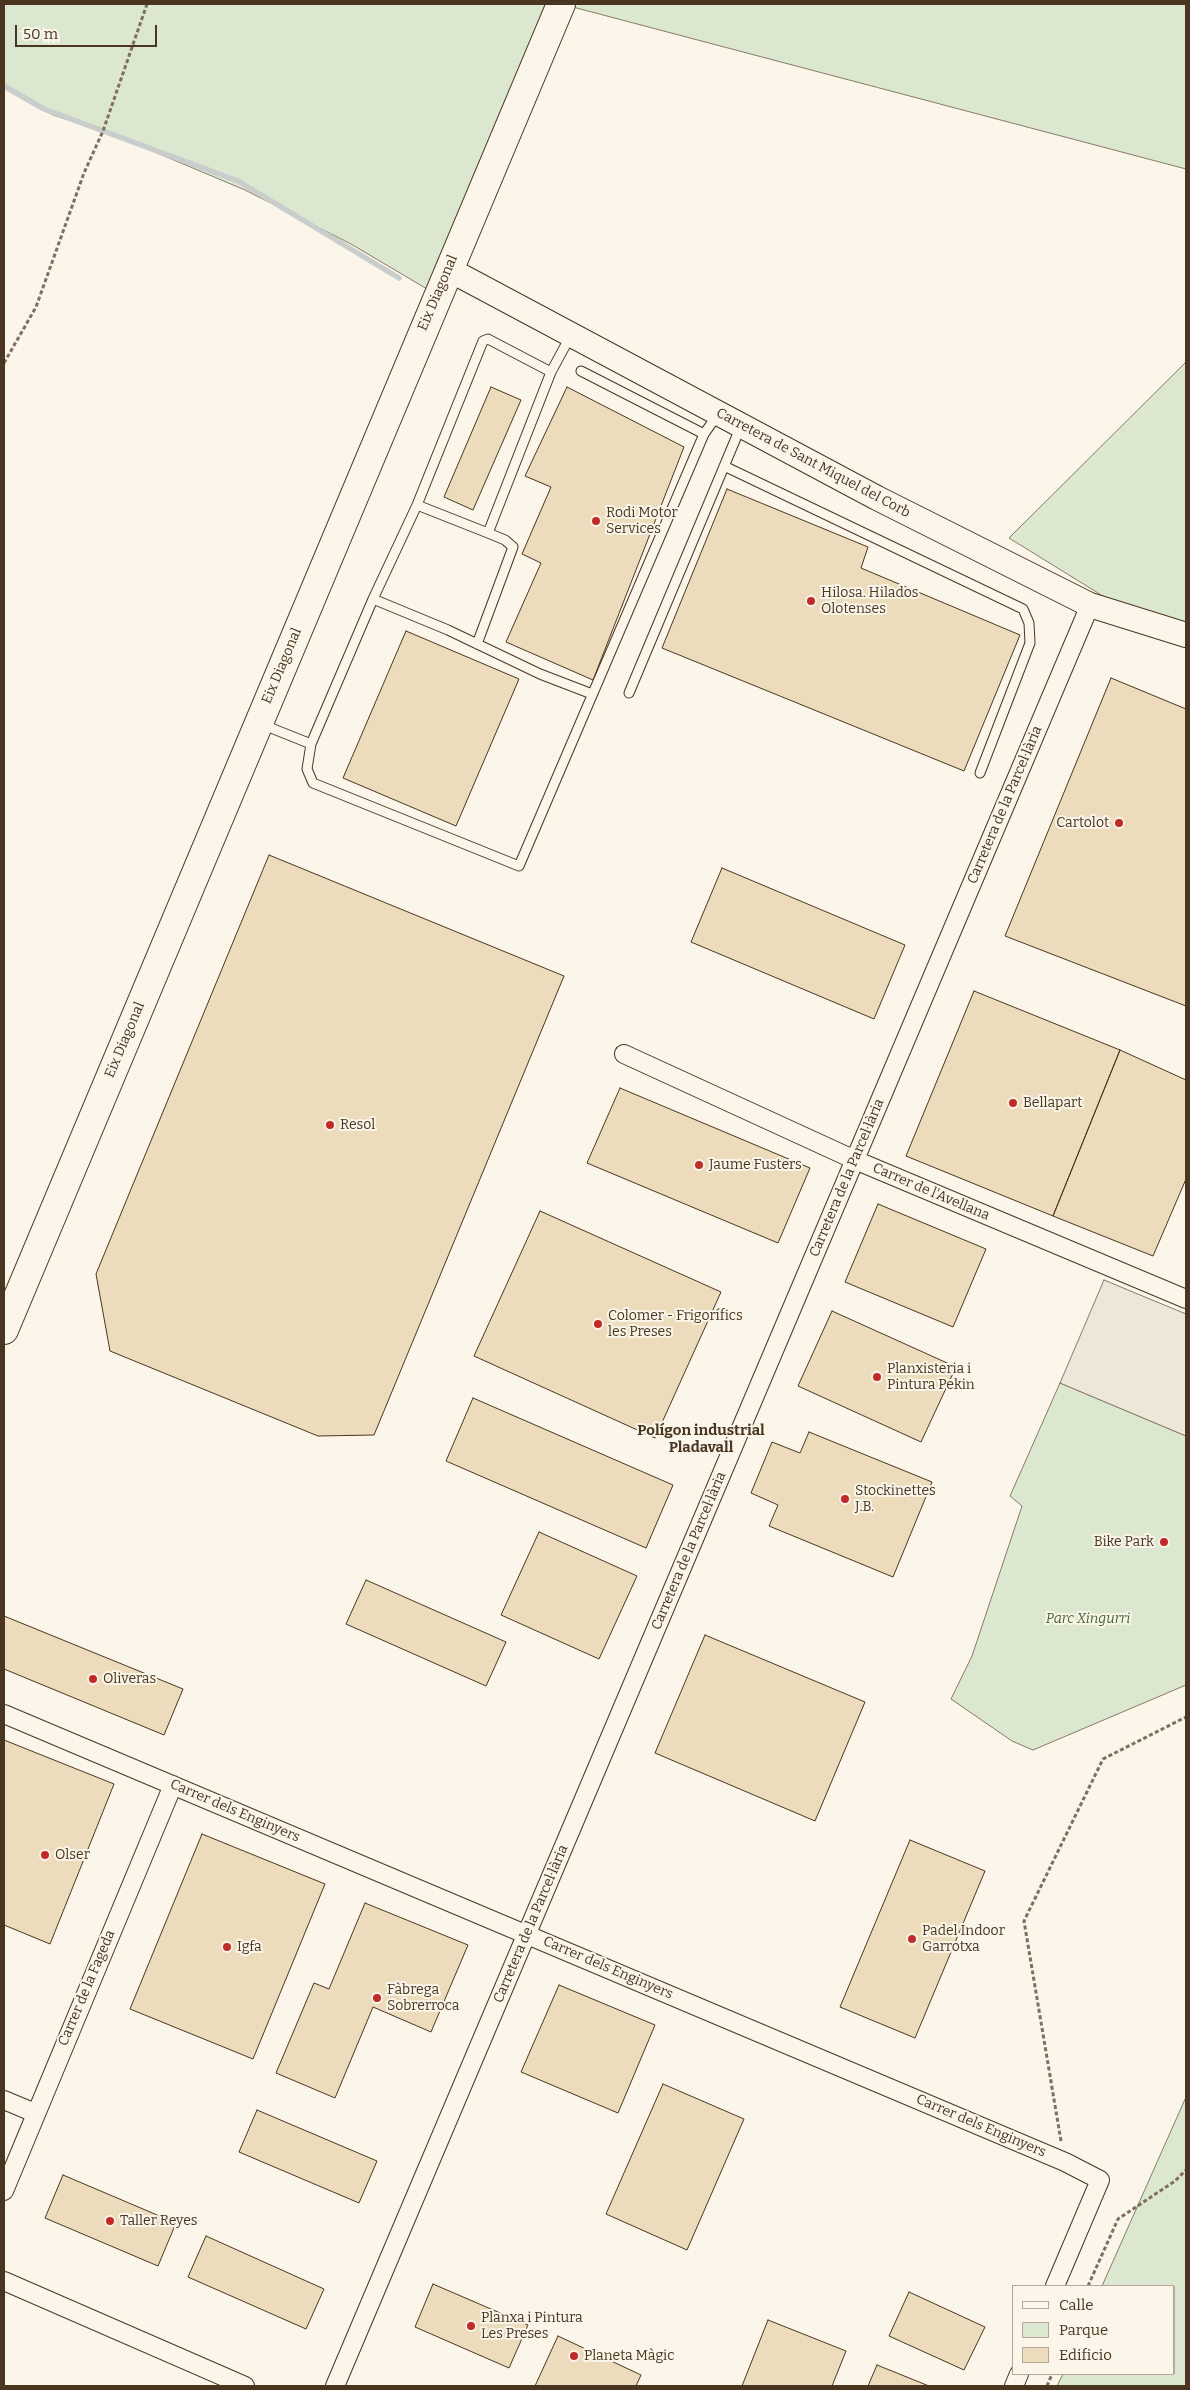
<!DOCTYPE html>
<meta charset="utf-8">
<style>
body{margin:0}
#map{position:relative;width:1190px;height:2390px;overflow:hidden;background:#fbf6e9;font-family:Bitter,serif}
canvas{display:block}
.frame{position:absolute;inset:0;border:5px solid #4a3520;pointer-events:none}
.legend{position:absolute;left:1012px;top:2285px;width:162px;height:90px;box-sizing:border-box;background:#fbf6e9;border:1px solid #b4a999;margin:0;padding:6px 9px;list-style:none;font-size:15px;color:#4a3520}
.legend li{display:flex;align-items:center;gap:10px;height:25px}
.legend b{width:25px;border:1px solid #b4a999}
.scale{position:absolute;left:15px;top:25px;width:142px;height:22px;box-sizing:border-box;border:2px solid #4a3520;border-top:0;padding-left:6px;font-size:15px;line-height:18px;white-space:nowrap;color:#4a3520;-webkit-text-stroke:4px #fbf6e9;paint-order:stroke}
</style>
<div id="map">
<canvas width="1190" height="2390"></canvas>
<div class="frame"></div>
<ul class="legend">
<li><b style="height:6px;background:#fbf6e9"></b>Calle</li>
<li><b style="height:14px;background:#dce7d0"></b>Parque</li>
<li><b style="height:14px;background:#ecdcbc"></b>Edificio</li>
</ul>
<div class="scale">50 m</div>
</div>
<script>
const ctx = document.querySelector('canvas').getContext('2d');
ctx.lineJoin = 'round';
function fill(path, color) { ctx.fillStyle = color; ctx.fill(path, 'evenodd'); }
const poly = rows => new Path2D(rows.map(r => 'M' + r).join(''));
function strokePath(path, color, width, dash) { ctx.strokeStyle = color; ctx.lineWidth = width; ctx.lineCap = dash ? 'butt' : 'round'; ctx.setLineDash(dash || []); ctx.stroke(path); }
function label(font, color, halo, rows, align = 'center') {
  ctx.font = font + ' Bitter,serif'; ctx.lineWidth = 4; ctx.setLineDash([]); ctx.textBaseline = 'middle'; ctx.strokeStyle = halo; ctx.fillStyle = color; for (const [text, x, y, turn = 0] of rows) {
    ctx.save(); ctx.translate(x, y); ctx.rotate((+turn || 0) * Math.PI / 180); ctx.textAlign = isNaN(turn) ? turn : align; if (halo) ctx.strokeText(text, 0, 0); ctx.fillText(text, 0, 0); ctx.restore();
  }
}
const green = poly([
 [4,4,550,4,427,289,351,244,245,190,112,134,53,115,4,87,4,4],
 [560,4,1186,4,1186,169,569,6,560,4],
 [1186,362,1186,634,1124,609,1009,538,1186,362],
 [1060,1383,1186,1436,1186,1685,1033,1750,1012,1741,951,1699,972,1656,1022,1506,1010,1496,1060,1383],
 [1186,2097,1186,2386,1057,2386,1063,2374,1174,2374,1174,2286,1102,2286,1186,2097]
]);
fill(green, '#dce7d0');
strokePath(green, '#887966', 1);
const parking = poly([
 [1104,1280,1186,1314,1186,1436,1060,1383,1104,1280]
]);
fill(parking, '#ede7d9');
strokePath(parking, '#887966', 1);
strokePath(poly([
 [4,86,44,109,238,181,399,278]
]), '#c9cecd', 5.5);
const building = poly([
 [491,387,521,400,473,510,444,497,491,387],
 [567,387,684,447,593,680,506,642,541,563,522,554,551,487,525,476,567,387],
 [727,489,868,547,861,568,1020,635,964,771,662,648,727,489],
 [406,631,519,679,456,826,343,778,406,631],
 [1111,678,1186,709,1186,1006,1005,936,1111,678],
 [269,855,564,976,374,1435,318,1436,110,1351,96,1274,269,855],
 [722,868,905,945,874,1019,691,942,722,868],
 [974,991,1120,1050,1053,1216,906,1156,974,991],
 [1120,1050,1186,1080,1186,1179,1153,1256,1053,1216,1120,1050],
 [620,1088,810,1168,778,1243,587,1163,620,1088],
 [878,1204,986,1249,953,1327,845,1282,878,1204],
 [540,1211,721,1292,655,1438,474,1356,540,1211],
 [832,1311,956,1367,921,1442,798,1386,832,1311],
 [473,1398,673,1485,646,1548,446,1461,473,1398],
 [809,1432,932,1482,893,1577,769,1526,778,1505,751,1493,772,1442,800,1453,809,1432],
 [539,1532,637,1576,599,1659,501,1615,539,1532],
 [366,1580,506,1642,486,1686,346,1624,366,1580],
 [4,1616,183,1689,164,1735,4,1669,4,1616],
 [705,1635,865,1702,815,1821,655,1753,705,1635],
 [4,1740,114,1784,50,1944,4,1925,4,1740],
 [202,1834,325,1884,253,2059,130,2009,202,1834],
 [910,1840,985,1871,915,2038,840,2007,910,1840],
 [365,1903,468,1945,431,2032,373,2007,335,2098,276,2073,314,1983,329,1989,365,1903],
 [559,1985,655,2025,618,2113,521,2072,559,1985],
 [663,2084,744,2119,687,2250,606,2214,663,2084],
 [257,2110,377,2161,359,2203,239,2152,257,2110],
 [63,2175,176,2223,158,2266,45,2218,63,2175],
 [206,2236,324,2289,306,2329,188,2277,206,2236],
 [433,2284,528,2325,509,2368,415,2327,433,2284],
 [909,2292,985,2327,964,2370,889,2336,909,2292],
 [768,2320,846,2351,832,2386,742,2386,768,2320],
 [558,2336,641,2375,636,2386,535,2386,558,2336],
 [877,2365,929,2386,868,2386,877,2365]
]);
fill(building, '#ecdcbc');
strokePath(building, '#4a3520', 1);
const lane = poly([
 [581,371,704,434],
 [724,466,1023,609,1029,623,1030,643,980,773],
 [417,505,488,533,551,372,571,335],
 [373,599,448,630,540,674,592,694],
 [477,644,513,547,505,540,488,533],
 [629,693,741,426],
 [261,724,311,744,373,599,417,505,483,341,488,339,551,372],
 [311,744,307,769,313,783,519,866,704,434,718,414]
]);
const street = poly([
 [624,1054,855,1160,1186,1299],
 [4,1714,1065,2162,1100,2180,1055,2286],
 [4,2100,35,2113],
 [4,2191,173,1785],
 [4,2281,245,2386],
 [335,2386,1090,605],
 [1014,2386,1019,2374]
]);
const secondary = poly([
 [448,269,877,498,1090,605,1186,635]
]);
const primary = poly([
 [4,1330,561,4]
]);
strokePath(lane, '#4a3520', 11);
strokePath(street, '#4a3520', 20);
strokePath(secondary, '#4a3520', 26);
strokePath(primary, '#4a3520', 30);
strokePath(poly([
 [4,363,36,307,84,173,103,131,147,4],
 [1061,2141,1024,1921,1103,1759,1186,1717],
 [1088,2286,1118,2219,1175,2181,1186,2170],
 [1047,2386,1052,2374]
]), '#7f6f5c', 3, [4, 2.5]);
strokePath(lane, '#fbf6e9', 9);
strokePath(street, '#fbf6e9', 18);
strokePath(secondary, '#fbf6e9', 24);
strokePath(primary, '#fbf6e9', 28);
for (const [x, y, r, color] of [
 [596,521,5,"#c62828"],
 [811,601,5,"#c62828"],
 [1119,823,5,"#c62828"],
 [1013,1103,5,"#c62828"],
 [330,1125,5,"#c62828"],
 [699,1165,5,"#c62828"],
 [598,1324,5,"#c62828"],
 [877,1377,5,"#c62828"],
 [845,1499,5,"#c62828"],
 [1164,1542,5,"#c62828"],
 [93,1679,5,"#c62828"],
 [45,1855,5,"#c62828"],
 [912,1939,5,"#c62828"],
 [227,1947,5,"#c62828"],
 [377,1998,5,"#c62828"],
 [110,2221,5,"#c62828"],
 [471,2326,5,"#c62828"],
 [574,2356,5,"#c62828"]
]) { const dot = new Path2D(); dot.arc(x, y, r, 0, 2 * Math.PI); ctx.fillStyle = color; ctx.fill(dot); strokePath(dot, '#fbf6e9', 2); }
label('14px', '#4a3520', '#fbf6e9', [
 ["Eix Diagonal",438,293,-67],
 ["Carretera de Sant Miquel del Corb",813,463,28],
 ["Eix Diagonal",282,666,-67],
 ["Carretera de la Parcel·lària",1005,805,-67],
 ["Eix Diagonal",125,1040,-67],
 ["Carretera de la Parcel·lària",847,1178,-67],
 ["Carrer de l'Avellana",931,1192,23],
 ["Carretera de la Parcel·lària",689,1551,-67],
 ["Carrer dels Enginyers",235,1811,23],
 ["Carretera de la Parcel·lària",531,1924,-67],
 ["Carrer dels Enginyers",608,1968,23],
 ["Carrer de la Fageda",87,1988,-67],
 ["Carrer dels Enginyers",981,2126,23]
]);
label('14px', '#4a3520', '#fbf6e9', [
 ["Rodi Motor",606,513],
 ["Services",606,529],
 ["Hilosa. Hilados",821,593],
 ["Olotenses",821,609],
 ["Cartolot",1109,823,"right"],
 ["Bellapart",1023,1103],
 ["Resol",340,1125],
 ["Jaume Fusters",709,1165],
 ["Colomer - Frigorífics",608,1316],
 ["les Preses",608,1332],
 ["Planxisteria i",887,1369],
 ["Pintura Pekin",887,1385],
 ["Stockinettes",855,1491],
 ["J.B.",855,1507],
 ["Bike Park",1154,1542,"right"],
 ["Oliveras",103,1679],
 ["Olser",55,1855],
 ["Padel Indoor",922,1931],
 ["Garrotxa",922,1947],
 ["Igfa",237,1947],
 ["Fàbrega",387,1990],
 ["Sobrerroca",387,2006],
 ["Taller Reyes",120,2221],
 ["Planxa i Pintura",481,2318],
 ["Les Preses",481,2334],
 ["Planeta Màgic",584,2356]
], 'left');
label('italic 14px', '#436837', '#fbf6e9', [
 ["Parc Xingurri",1088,1619]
]);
label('bold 15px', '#4a3520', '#fbf6e9', [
 ["Polígon industrial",701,1431],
 ["Pladavall",701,1448]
]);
</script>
